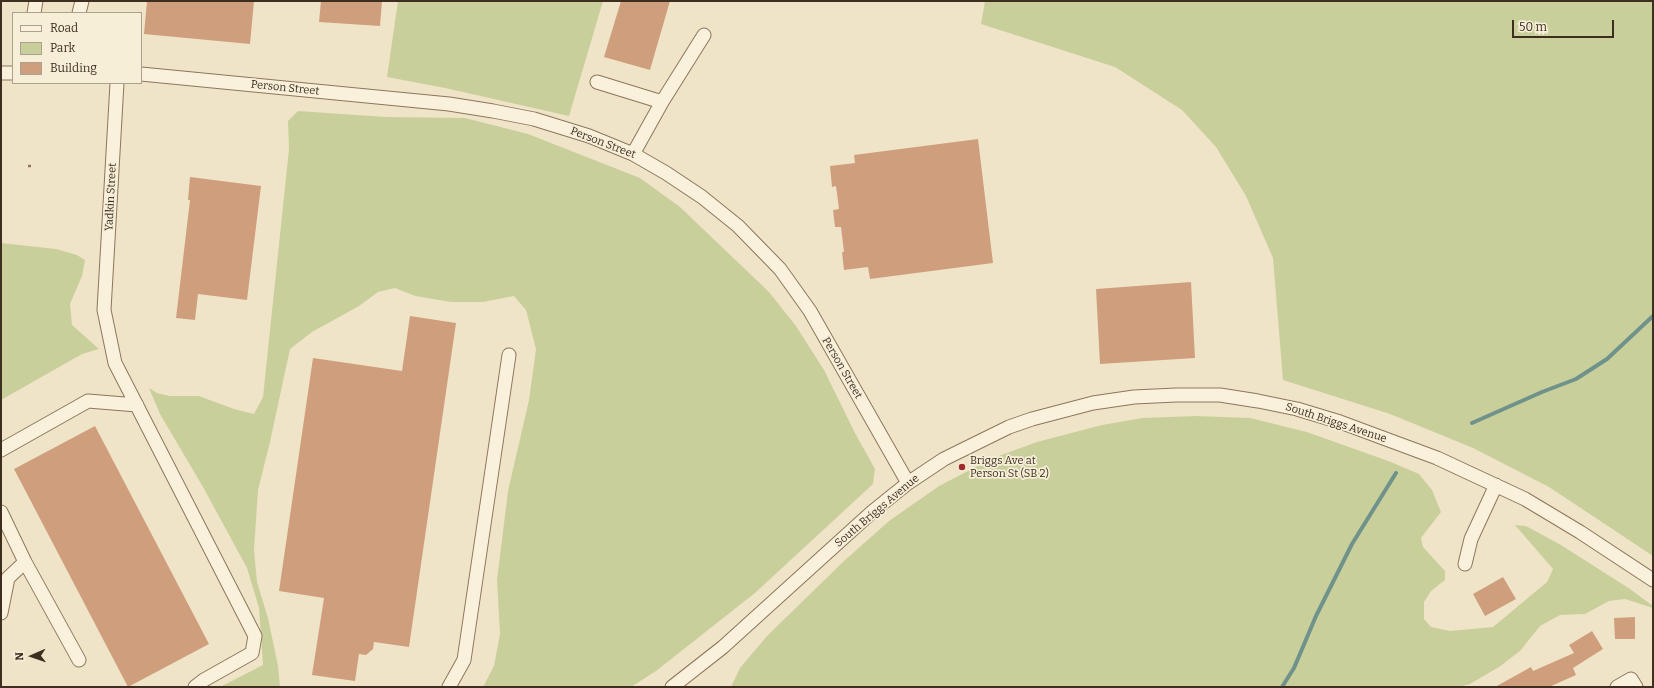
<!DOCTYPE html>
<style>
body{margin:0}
#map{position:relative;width:1654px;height:688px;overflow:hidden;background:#f0e4c8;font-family:Bitter,serif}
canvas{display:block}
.frame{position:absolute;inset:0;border:2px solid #3d2e20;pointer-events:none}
.legend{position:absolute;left:12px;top:12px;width:130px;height:72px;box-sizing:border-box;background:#f7eed8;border:1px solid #ada18e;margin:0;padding:5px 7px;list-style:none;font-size:12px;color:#3d2e20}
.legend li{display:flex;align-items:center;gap:8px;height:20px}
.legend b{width:20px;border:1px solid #ada18e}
.north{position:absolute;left:12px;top:636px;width:40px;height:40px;-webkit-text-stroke:3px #f7eed8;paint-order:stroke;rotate:268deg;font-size:11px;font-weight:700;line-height:16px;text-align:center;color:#3d2e20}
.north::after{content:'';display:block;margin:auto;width:14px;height:18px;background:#3d2e20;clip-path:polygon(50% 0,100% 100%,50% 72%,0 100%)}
.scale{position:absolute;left:1512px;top:20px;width:102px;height:18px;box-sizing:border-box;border:2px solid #3d2e20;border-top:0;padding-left:5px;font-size:12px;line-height:14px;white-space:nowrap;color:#3d2e20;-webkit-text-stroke:3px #f7eed8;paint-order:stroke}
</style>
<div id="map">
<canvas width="1654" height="688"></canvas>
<div class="frame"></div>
<ul class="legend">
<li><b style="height:5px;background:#faf1dc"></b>Road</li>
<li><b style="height:11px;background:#c9cf9b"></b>Park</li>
<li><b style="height:11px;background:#cf9f7d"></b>Building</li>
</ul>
<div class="north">N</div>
<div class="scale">50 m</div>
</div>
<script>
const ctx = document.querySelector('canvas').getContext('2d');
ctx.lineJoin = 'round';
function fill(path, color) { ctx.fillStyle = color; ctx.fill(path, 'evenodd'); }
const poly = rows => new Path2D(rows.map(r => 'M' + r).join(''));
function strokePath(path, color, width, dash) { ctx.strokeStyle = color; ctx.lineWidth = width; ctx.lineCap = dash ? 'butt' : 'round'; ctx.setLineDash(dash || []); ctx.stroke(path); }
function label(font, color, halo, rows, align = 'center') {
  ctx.font = font + ' Bitter,serif'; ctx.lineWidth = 3.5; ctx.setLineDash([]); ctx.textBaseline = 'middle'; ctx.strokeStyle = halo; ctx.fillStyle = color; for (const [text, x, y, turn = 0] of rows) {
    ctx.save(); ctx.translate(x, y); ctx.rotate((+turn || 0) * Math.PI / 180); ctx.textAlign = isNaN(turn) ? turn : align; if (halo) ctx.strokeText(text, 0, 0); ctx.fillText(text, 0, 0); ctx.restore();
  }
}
fill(poly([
 [398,1,603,1,569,116,445,88,387,77],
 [985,1,1653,1,1653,556,1549,487,1473,448,1390,414,1283,380,1273,258,1246,196,1216,147,1182,110,1115,67,981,24],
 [298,111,386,117,465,118,528,134,640,178,680,207,769,292,796,326,824,370,855,433,875,469,873,484,755,593,656,671,631,687,483,687,494,666,500,634,497,580,508,491,529,400,536,349,526,310,514,296,483,302,451,302,415,296,395,288,378,292,359,306,312,332,290,349,270,442,258,490,254,550,257,582,268,618,278,666,280,687,220,687,263,665,259,608,247,568,203,487,160,414,149,388,157,393,170,396,199,396,234,409,254,414,263,397,289,149,288,121],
 [1,243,56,249,77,255,85,260,82,276,70,304,72,325,99,349,82,354,1,400],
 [1196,416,1250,418,1307,432,1391,462,1419,474,1432,490,1441,512,1421,538,1423,547,1445,571,1445,580,1431,591,1424,602,1424,619,1431,627,1450,631,1493,627,1547,582,1553,569,1515,525,1526,526,1561,545,1630,589,1653,606,1653,608,1625,599,1609,601,1585,614,1560,615,1540,626,1520,651,1499,667,1470,684,1459,687,731,687,740,668,767,636,844,561,889,521,939,486,993,458,1037,442,1102,425,1142,418]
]), '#c9cf9b');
strokePath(poly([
 [1472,423,1542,392,1576,379,1607,359,1653,316],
 [1282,687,1294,668,1316,616,1352,544,1396,473]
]), '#6f938a', 4);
fill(poly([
 [147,1,254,1,250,44,144,34],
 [321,1,382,1,380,26,319,22],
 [621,1,670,1,650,70,604,57],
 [978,139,993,263,870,279,868,267,844,270,842,252,844,252,841,227,835,227,833,210,839,209,836,186,832,187,830,166,855,163,854,155],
 [190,177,261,186,247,300,198,294,195,320,176,318,190,200,188,200],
 [1191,282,1195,358,1100,364,1096,289],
 [410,316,456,323,409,647,374,642,373,649,366,655,359,654,355,681,312,675,324,598,279,591,313,358,402,371],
 [95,426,209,644,128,687,14,469],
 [1503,577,1516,599,1485,616,1473,594],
 [1635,617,1635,639,1615,639,1614,618],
 [1592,631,1603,649,1573,668,1576,675,1549,687,1495,687,1531,667,1533,671,1574,653,1569,645]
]), '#cf9f7d');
const minor = poly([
 [34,13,36,1],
 [79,13,82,1],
 [1,73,13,73],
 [141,74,449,104,493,111,534,119,589,136,633,154,666,173,702,197,738,226,780,269,810,311,908,483],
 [597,82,662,102],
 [117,83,104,310,115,363,255,636,252,653,204,680,195,687],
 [633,154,662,102,704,35],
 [1,450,88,401,137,405],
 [1,512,25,562,8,578,1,613],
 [25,562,79,660],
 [1465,564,1471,539,1496,485],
 [449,687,464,660,509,355],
 [672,687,723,647,872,512,908,483,944,459,1009,427,1032,419,1093,403,1134,397,1176,395,1220,395,1258,401,1297,409,1340,422,1437,458,1525,499,1580,532,1653,580],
 [1617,687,1631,679,1636,687]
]);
strokePath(minor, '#8d765c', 15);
strokePath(poly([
 [28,166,31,166]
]), '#8d765c', 2.5, [3, 2]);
strokePath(minor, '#faf1dc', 13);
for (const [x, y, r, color] of [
 [962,467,4,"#9e2a2b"]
]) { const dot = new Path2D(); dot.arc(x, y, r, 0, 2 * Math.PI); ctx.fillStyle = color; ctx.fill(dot); strokePath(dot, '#f7eed8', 1.5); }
label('11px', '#3d2e20', '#f7eed8', [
 ["Person Street",285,88,6],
 ["Person Street",603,143,21],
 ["Yadkin Street",111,197,-87],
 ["Person Street",842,368,60],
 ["South Briggs Avenue",1336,423,18],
 ["South Briggs Avenue",877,511,-40]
]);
label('11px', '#3d2e20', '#f7eed8', [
 ["Briggs Ave at",970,461],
 ["Person St (SB 2)",970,474]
], 'left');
</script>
